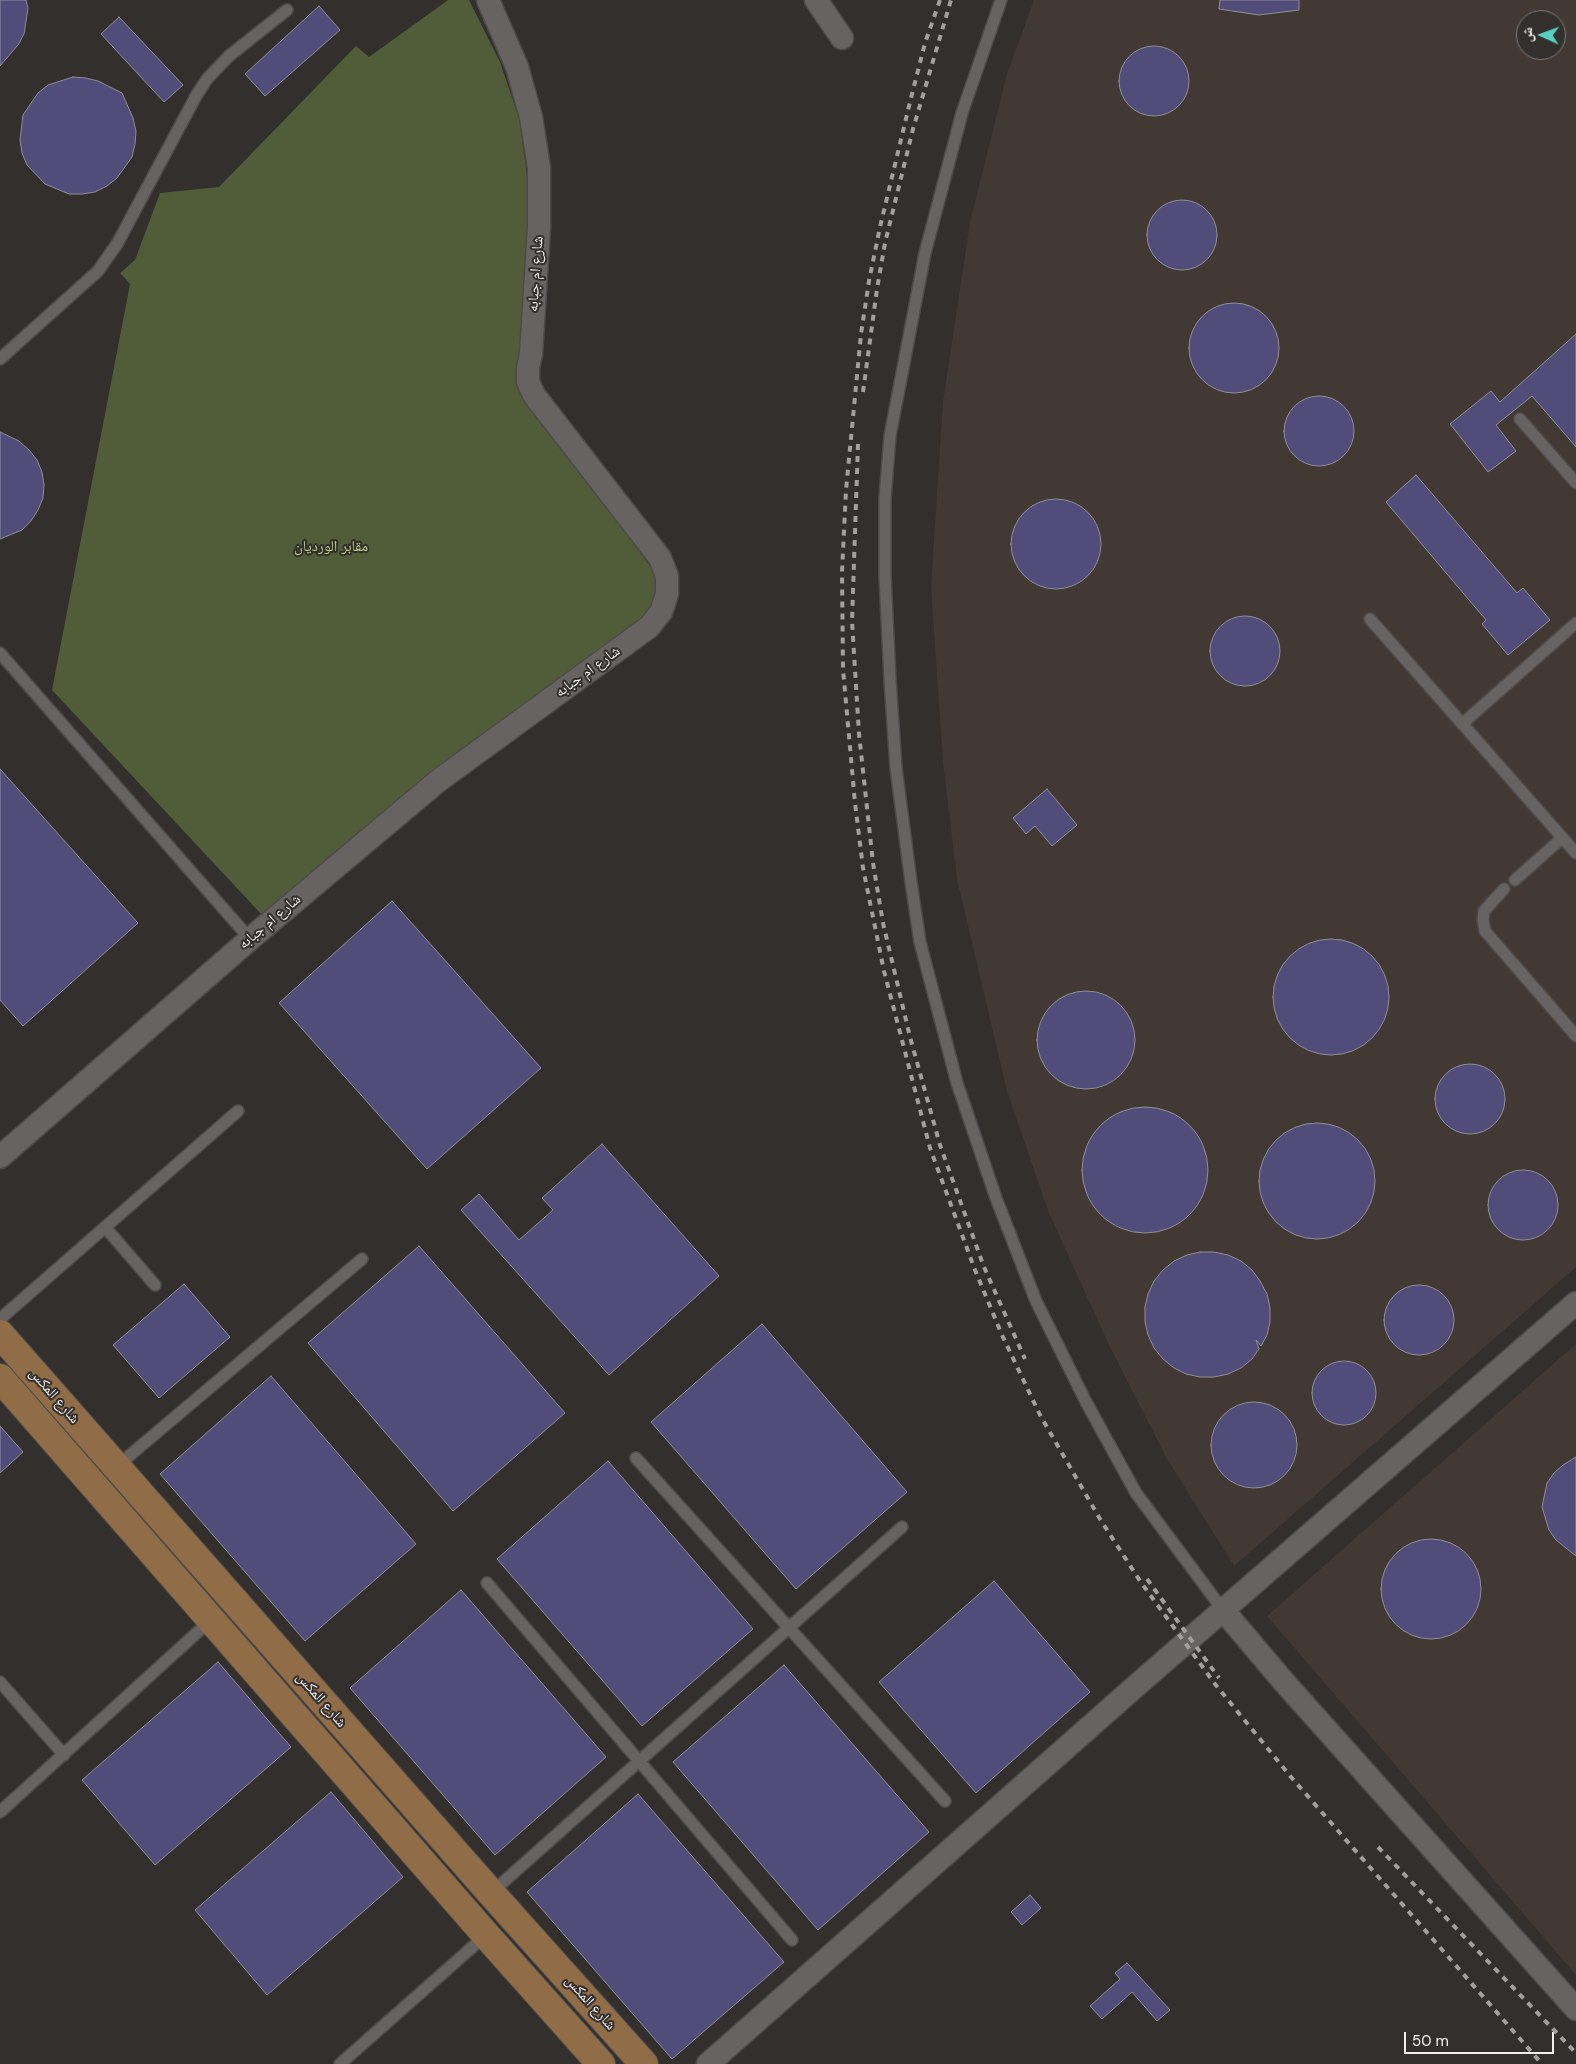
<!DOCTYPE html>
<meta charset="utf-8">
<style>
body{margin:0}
#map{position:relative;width:1576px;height:2064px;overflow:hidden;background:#322f2d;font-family:"DM Sans","Noto Naskh Arabic",sans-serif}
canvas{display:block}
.north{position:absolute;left:1516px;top:10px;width:50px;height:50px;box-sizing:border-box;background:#322f2d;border:1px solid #7e7c7a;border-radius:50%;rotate:272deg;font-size:14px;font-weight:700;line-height:20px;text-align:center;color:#f0efee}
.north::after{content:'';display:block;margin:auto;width:18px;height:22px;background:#58cebf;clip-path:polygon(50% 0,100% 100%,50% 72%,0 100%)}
.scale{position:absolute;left:1404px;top:2032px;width:150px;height:22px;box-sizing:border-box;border:2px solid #f0efee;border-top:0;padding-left:6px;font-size:15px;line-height:18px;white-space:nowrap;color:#f0efee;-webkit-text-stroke:4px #322f2d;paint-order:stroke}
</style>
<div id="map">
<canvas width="1576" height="2064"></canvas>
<div class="north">ش</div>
<div class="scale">50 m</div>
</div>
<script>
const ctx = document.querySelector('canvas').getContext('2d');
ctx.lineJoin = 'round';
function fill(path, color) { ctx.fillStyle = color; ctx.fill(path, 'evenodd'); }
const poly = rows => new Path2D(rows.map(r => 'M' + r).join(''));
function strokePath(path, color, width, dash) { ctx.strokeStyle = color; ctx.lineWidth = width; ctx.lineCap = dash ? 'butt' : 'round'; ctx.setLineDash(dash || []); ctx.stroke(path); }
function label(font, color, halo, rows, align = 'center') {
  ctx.font = font + ' "DM Sans","Noto Naskh Arabic",sans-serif'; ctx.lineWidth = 4; ctx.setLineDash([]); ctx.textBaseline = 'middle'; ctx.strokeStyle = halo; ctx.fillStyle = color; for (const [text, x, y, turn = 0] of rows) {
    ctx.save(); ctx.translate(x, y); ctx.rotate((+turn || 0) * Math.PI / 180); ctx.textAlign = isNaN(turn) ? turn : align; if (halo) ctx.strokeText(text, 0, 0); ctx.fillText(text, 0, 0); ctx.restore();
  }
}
fill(poly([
 [1034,0,1576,0,1576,1267,1234,1566,1167,1459,1108,1343,1049,1213,1007,1091,957,879,943,762,931,587,943,402,970,222,1007,74],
 [1526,20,1556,20,1556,50,1526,50],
 [1576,1344,1576,1975,1267,1616]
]), '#423935');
fill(poly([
 [448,0,469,0,500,62,519,118,527,175,529,254,518,383,652,569,656,580,658,591,653,607,641,619,263,916,52,690,130,284,120,273,135,260,160,193,219,187,356,46,369,57]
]), '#515c38');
const building = poly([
 [0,0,26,0,28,8,24,34,18,45,0,66,0,0],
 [1220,0,1299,0,1299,10,1259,15,1219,9,1220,0],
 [319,6,340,30,265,96,245,74,319,6],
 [119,17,183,85,164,102,101,34,119,17],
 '1119 81a35 35 0 1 1 70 0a35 35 0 1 1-70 0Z',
 [73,77,86,78,98,81,122,93,133,118,136,131,135,144,132,157,117,178,107,186,95,192,82,194,69,194,45,184,27,165,22,153,20,140,23,115,38,93,48,85,73,77],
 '1147 235a35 35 0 1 1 70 0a35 35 0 1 1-70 0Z',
 '1189 348a45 45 0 1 1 90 0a45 45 0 1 1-90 0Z',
 [1576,334,1576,447,1532,396,1496,425,1516,451,1488,472,1450,424,1491,391,1500,402,1576,334],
 '1284 431a35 35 0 1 1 70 0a35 35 0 1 1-70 0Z',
 [0,432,19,441,29,450,37,460,42,472,44,485,43,498,38,510,31,521,22,530,0,539,0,432],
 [1416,475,1517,593,1523,588,1550,620,1508,655,1482,624,1486,620,1386,502,1416,475],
 '1011 544a45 45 0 1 1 90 0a45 45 0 1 1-90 0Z',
 '1210 651a35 35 0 1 1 70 0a35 35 0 1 1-70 0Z',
 [0,769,138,923,23,1026,0,1000,0,769],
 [1047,789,1077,825,1052,846,1035,826,1026,834,1013,818,1047,789],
 [392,901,541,1068,427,1169,279,1003,392,901],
 '1273 997a58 58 0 1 1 116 0a58 58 0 1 1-116 0Z',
 '1037 1040a49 49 0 1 1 98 0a49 49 0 1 1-98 0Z',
 '1435 1099a35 35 0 1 1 70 0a35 35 0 1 1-70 0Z',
 '1082 1170a63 63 0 1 1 126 0a63 63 0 1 1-126 0Z',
 '1259 1181a58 58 0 1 1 116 0a58 58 0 1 1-116 0Z',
 [602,1144,719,1276,609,1375,461,1210,479,1194,519,1240,553,1210,542,1198,602,1144],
 '1488 1205a35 35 0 1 1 70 0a35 35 0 1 1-70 0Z',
 [419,1246,565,1413,453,1511,308,1343,419,1246],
 [1200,1252,1214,1252,1228,1255,1241,1261,1252,1270,1260,1281,1267,1294,1270,1308,1270,1322,1267,1335,1261,1346,1256,1340,1259,1349,1252,1359,1241,1368,1228,1374,1214,1377,1200,1377,1186,1374,1174,1368,1163,1359,1154,1348,1148,1335,1145,1322,1145,1307,1148,1294,1154,1281,1163,1270,1174,1261,1187,1255,1200,1252],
 [184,1284,230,1337,159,1398,113,1345,184,1284],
 '1384 1320a35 35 0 1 1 70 0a35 35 0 1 1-70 0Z',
 [762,1324,907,1492,796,1589,651,1422,762,1324],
 '1312 1393a32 32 0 1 1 64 0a32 32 0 1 1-64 0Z',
 [271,1376,416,1544,305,1641,160,1474,271,1376],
 '1211 1445a43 43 0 1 1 86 0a43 43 0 1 1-86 0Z',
 [0,1426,23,1452,0,1473,0,1426],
 [1576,1457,1576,1556,1556,1540,1549,1530,1542,1507,1547,1483,1554,1473,1563,1465,1576,1457],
 [608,1461,753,1629,642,1726,497,1559,608,1461],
 '1381 1589a50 50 0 1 1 100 0a50 50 0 1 1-100 0Z',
 [994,1581,1090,1692,976,1793,879,1682,994,1581],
 [461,1590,606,1757,495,1855,350,1688,461,1590],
 [218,1662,291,1747,155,1865,82,1780,218,1662],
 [784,1665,929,1832,818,1930,673,1762,784,1665],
 [331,1792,403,1877,267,1995,195,1910,331,1792],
 [638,1794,784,1962,672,2059,527,1892,638,1794],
 [1030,1895,1041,1908,1022,1925,1011,1912,1030,1895],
 [1127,1963,1170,2010,1157,2021,1132,1992,1102,2019,1090,2006,1120,1979,1115,1973,1127,1963]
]);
fill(building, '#514c7a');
strokePath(building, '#909093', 1);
const lane = poly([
 [1001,0,962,113,925,253,890,436,885,498,885,576,890,680,896,768,911,882,920,942,957,1083,996,1198,1036,1301,1085,1400,1136,1493,1223,1610],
 [0,359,98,271,117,244,196,96,207,79,229,56,287,10],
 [1520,419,1576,483],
 [1370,619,1576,853],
 [0,653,250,939],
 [1462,724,1576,623],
 [1515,880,1562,838],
 [1504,889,1484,911,1483,920,1485,931,1576,1036],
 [105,1227,155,1285],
 [0,1319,238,1111],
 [636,1458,945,1801],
 [116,1467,362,1259],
 [487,1583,792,1940],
 [0,1682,64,1755],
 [0,1812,212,1619],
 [491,1893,902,1527],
 [340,2064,486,1935]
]);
const street = poly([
 [816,0,842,38],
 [0,1157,250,939,438,781,649,627,661,612,667,594,667,576,660,558,534,395,528,382,528,368,531,354,539,227,539,168,531,117,517,67,488,0],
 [1223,1610,1284,1682,1576,2009],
 [708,2064,1137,1685,1576,1303]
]);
const primary = poly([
 [0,1334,491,1893,644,2064],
 [0,1378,486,1935,601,2064]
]);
strokePath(lane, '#4d4b4a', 14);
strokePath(street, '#4d4b4a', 25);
strokePath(primary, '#4d4b4a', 30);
strokePath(lane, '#676362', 11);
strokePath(street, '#676362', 22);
strokePath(primary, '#906d47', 28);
strokePath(poly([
 [940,0,925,43,910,102,880,227,869,281,861,334,846,490,842,572,843,669,855,803,863,868,884,971,930,1148,975,1270,1002,1335,1040,1415,1100,1519,1140,1581,1215,1684,1291,1777,1542,2064],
 [863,392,877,289,885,243,913,129,951,0],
 [858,444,852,621,859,734,873,863,883,923,910,1037,940,1145,984,1267,1025,1359],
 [1147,1579,1219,1678],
 [1378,1847,1576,2053]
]), '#a1a09e', 4, [6, 6]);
label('15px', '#f0efee', '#322f2d', [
 ["شارع ام جبابه",536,274,-86],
 ["شارع ام جبابه",588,672,-36],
 ["شارع ام جبابه",270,922,-40],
 ["شارع المكس",54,1396,49],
 ["شارع المكس",321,1700,49],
 ["شارع المكس",590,2003,48]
]);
label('15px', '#b7cf82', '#322f2d', [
 ["مقابر الورديان",331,547]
]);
</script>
